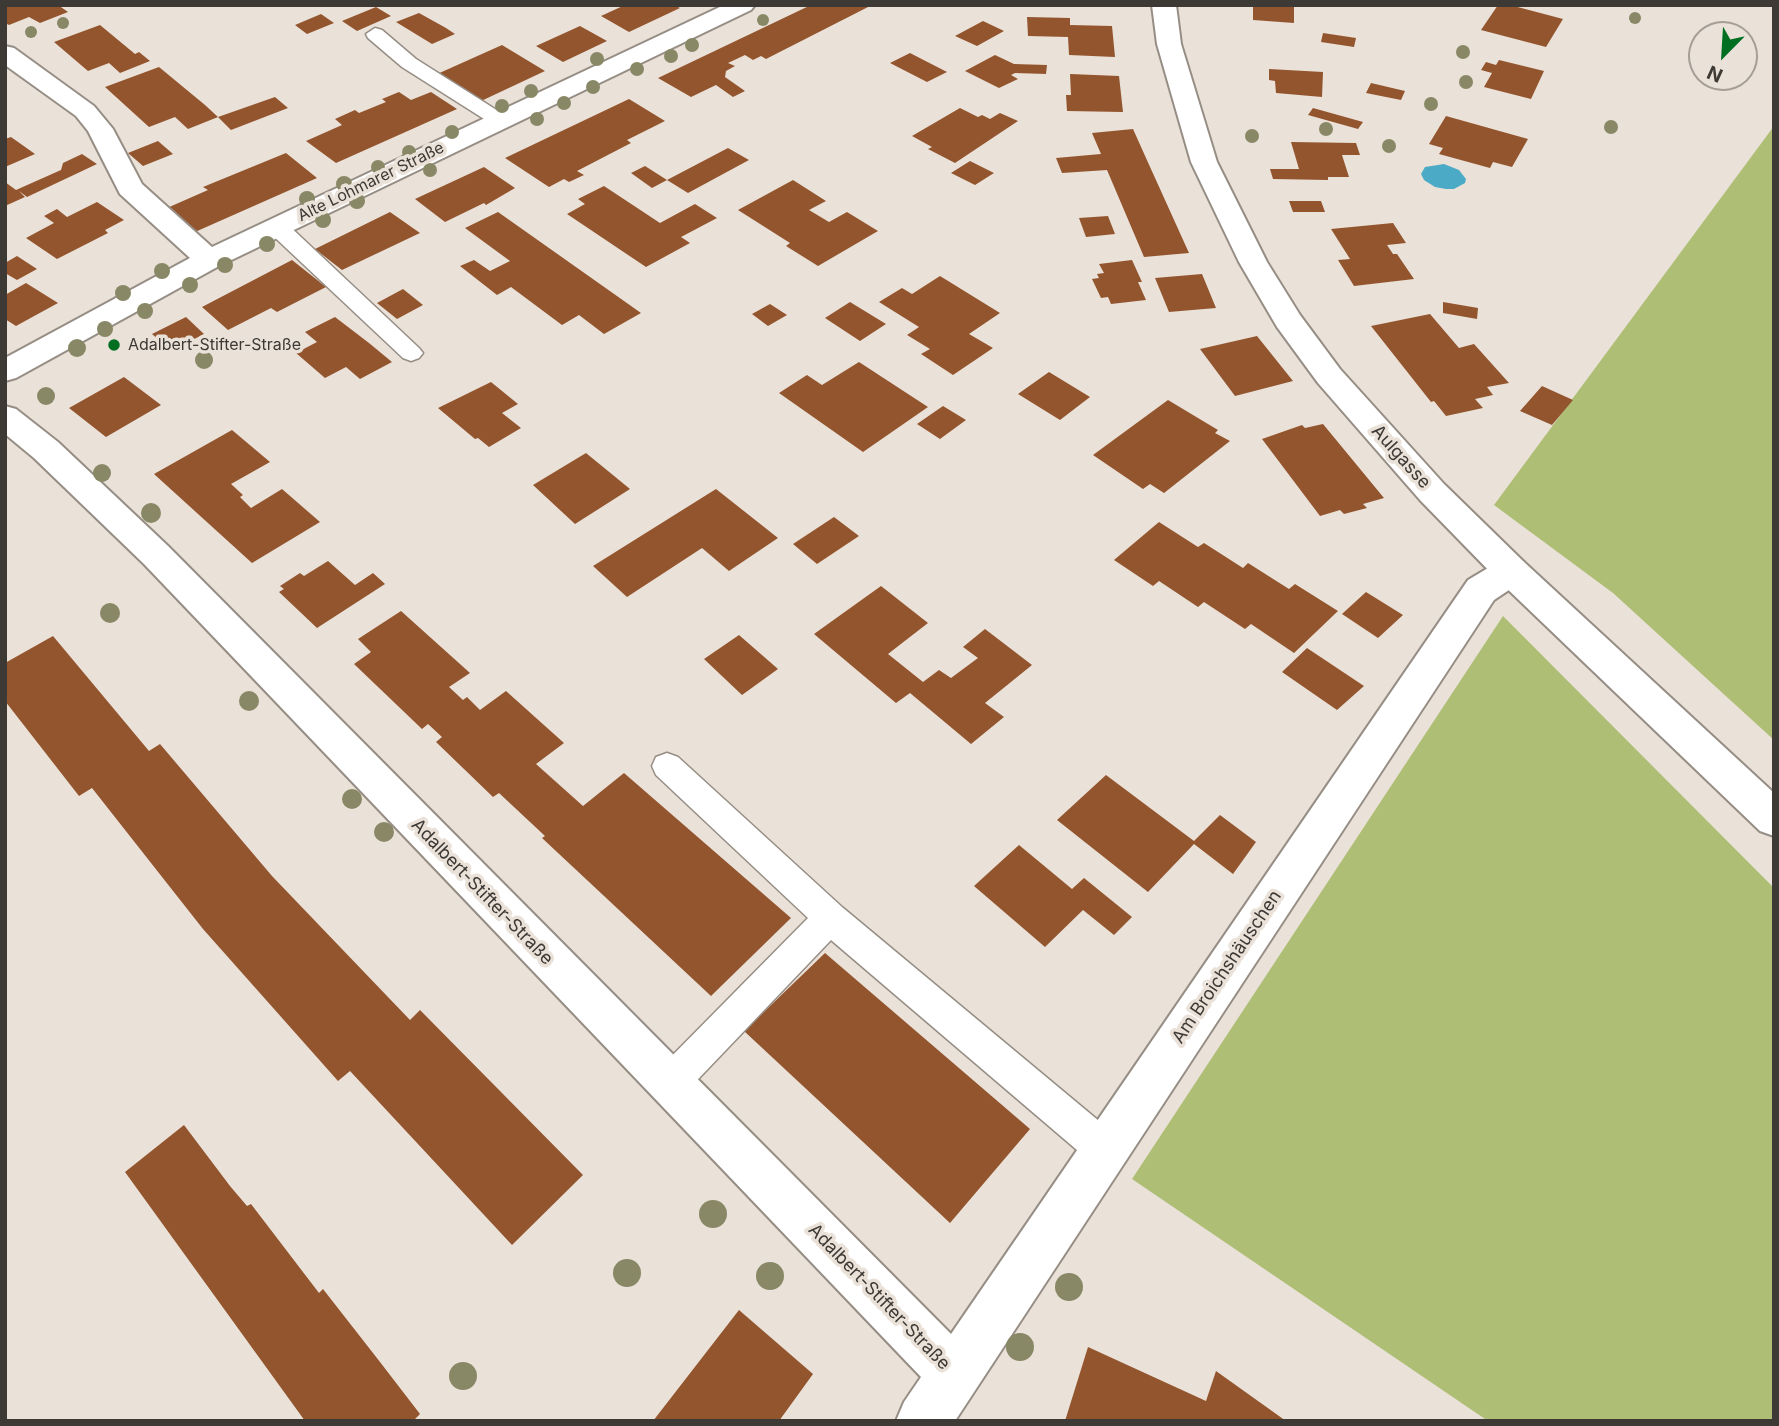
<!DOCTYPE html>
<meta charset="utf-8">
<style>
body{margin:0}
#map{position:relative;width:1779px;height:1426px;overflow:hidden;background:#eae1d8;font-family:Inter,sans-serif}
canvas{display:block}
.frame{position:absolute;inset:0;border:7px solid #3d3935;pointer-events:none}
.north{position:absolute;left:1688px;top:21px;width:70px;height:70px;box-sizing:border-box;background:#eae1d8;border:2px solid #a59e97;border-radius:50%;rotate:204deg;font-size:19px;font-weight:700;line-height:28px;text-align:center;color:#3d3935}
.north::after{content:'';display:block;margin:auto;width:24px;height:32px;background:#006f21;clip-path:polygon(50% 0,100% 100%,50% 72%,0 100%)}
</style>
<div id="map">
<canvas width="1779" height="1426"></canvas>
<div class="frame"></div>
<div class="north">N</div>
</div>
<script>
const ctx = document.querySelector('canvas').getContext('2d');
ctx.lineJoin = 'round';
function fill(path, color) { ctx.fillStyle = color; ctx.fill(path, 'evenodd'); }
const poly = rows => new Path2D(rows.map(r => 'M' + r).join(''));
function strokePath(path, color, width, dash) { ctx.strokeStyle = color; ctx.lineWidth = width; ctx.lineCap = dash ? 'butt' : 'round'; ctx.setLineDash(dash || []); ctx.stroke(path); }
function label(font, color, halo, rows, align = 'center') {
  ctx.font = font + ' Inter,sans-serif'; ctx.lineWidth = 7; ctx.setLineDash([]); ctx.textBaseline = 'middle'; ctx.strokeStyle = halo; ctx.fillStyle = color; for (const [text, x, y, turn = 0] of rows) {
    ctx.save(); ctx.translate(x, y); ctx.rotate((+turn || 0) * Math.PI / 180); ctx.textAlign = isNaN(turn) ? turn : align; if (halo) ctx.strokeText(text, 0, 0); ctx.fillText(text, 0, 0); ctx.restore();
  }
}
fill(poly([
 [1774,126,1774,740,1613,593,1494,505],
 [1503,616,1774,888,1774,1421,1488,1421,1132,1179]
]), '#aebe75');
fill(poly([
 [1444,164,1459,170,1466,179,1465,183,1454,189,1446,189,1435,187,1424,180,1421,174,1425,167]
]), '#4babc6');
fill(poly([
 [5,5,58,5,68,12,40,23,29,17,9,25,5,23],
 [625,5,674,5,680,8,629,32,601,16],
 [811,5,872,5,766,59,761,56,753,60,745,55,728,63,735,66,726,71,725,77,745,91,733,97,716,85,691,97,658,78],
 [1253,5,1294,5,1294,23,1253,20],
 [1498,5,1510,5,1563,19,1546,47,1481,30],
 [376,7,391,16,357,31,342,21],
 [419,13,446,28,455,34,432,44,396,22],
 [321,14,334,23,307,34,295,25],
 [1027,17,1070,18,1070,25,1112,26,1115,57,1069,55,1068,37,1028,36],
 [983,21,1004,31,977,46,955,36],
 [100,25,135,54,139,52,150,61,120,73,109,63,88,71,54,42],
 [580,26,607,41,563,62,536,46],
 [1323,33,1356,38,1354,47,1321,42],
 [502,45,545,71,479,102,435,75],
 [910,53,947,72,927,82,890,63],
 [995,55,1014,64,1047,65,1046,74,1015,73,1011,75,1018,79,999,88,965,71],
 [1499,60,1544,71,1531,99,1484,87,1492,73,1481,70,1486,62,1496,65],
 [159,67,205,105,218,117,188,129,175,117,149,127,105,87],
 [1269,69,1323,72,1322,97,1276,93,1275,81,1269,80],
 [1070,74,1119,76,1123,112,1067,111,1066,95,1071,95],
 [1371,83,1405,91,1401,100,1366,93],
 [399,92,411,100,431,92,457,109,336,163,306,141,342,125,335,119,355,110,359,113,386,102,382,99],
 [275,97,288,108,231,130,218,117],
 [629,99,665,121,627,140,631,143,577,171,584,175,569,182,564,179,549,187,505,158],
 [960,108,978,117,982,115,990,119,1000,113,1018,121,955,163,928,149,932,147,912,136],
 [1313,108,1363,122,1358,129,1308,115],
 [1446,116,1528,139,1512,167,1493,162,1490,168,1439,154,1443,148,1429,144],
 [1133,129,1146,158,1189,253,1144,257,1107,170,1062,173,1056,158,1101,154,1092,133],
 [11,137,35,154,5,167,5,139],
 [158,141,173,154,143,166,128,153],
 [1291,142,1356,143,1360,155,1342,155,1349,177,1328,177,1328,180,1273,179,1270,169,1299,169],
 [728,148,749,160,688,193,667,180],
 [286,153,317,178,195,232,167,208,208,190,203,187],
 [82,154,97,164,27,197,19,191,25,197,5,206,5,182,16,190,61,170,63,163],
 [970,161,994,173,975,185,951,173],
 [645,166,667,180,652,188,631,173],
 [484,167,515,188,486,205,484,203,445,222,415,199],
 [793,180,826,201,809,210,829,222,847,212,878,231,818,266,786,246,790,243,738,210],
 [604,186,660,223,695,204,717,218,681,237,690,243,646,267,567,214,585,204,578,199],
 [1289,201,1321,201,1325,212,1293,212],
 [97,202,124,220,105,230,108,233,57,259,26,238,54,223,44,216,57,209,67,217],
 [390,212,420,233,342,270,315,249],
 [498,212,641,313,604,334,579,315,562,325,511,287,497,295,460,266,474,260,490,271,510,261,465,228],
 [1108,216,1115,234,1086,237,1079,218],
 [1393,223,1406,243,1387,245,1393,254,1397,254,1414,279,1354,286,1338,260,1350,259,1331,229],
 [17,256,37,269,17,280,5,273,5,263],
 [292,260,326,287,277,312,271,308,228,330,202,307],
 [1132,260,1142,282,1138,282,1146,300,1111,304,1108,297,1101,298,1092,279,1099,278,1097,274,1104,273,1099,264],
 [1202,274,1216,308,1169,312,1155,278],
 [940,276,1000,313,969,334,993,348,953,375,921,354,930,349,907,335,919,327,879,302,902,288,912,294],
 [26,283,58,303,16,326,5,319,5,295],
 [403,289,423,305,397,319,377,303],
 [850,302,886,324,860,341,825,318],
 [1443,302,1478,308,1477,319,1443,313],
 [770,304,787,315,768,326,752,314],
 [1430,314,1459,348,1474,344,1509,383,1487,387,1493,395,1475,399,1483,408,1446,416,1434,401,1431,402,1371,326],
 [186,317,204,334,171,351,152,334],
 [335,317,369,343,392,362,360,379,346,367,325,378,296,353,317,342,305,332],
 [1257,336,1293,381,1235,396,1200,349],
 [859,362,928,407,863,452,779,393,807,375,822,385],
 [1049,372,1090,397,1060,420,1018,394],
 [124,377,161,405,106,437,69,408],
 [491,382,518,404,502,413,521,428,489,447,478,438,475,439,438,408],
 [1542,386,1573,400,1552,425,1520,411],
 [1168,400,1218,430,1215,433,1230,441,1164,493,1150,484,1143,489,1093,455],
 [943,406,966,420,940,439,917,424],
 [1323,424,1384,498,1363,504,1367,508,1344,514,1340,510,1320,516,1262,439,1302,425,1305,428],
 [232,430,270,462,231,484,243,495,240,497,251,508,282,489,320,522,252,563,154,474],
 [586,453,630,489,575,524,533,485],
 [716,489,778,538,729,571,702,548,627,597,593,566],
 [834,517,859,536,817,564,793,544],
 [1159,522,1198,547,1204,543,1243,568,1248,563,1289,589,1295,584,1338,611,1294,653,1251,624,1245,629,1204,602,1198,607,1159,581,1153,586,1114,560],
 [328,561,355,585,373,573,385,584,317,628,279,592,284,589,280,586,300,573,304,576],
 [881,586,928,623,888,654,923,682,939,670,951,678,978,658,963,647,985,629,1032,665,985,703,1004,717,971,744,910,693,896,703,814,634],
 [1366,592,1403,615,1378,638,1342,614],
 [401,611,470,673,449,687,463,700,467,697,480,710,506,691,564,743,536,764,583,806,624,773,791,918,711,996,542,838,545,836,499,793,493,797,464,769,436,742,442,737,428,724,422,729,354,664,371,652,358,639],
 [739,635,778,669,742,695,704,659],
 [53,636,149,751,160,744,272,876,410,1020,420,1010,583,1175,512,1245,350,1071,338,1081,203,929,92,788,79,796,5,701,5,663],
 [1307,648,1364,686,1337,710,1282,672],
 [1106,775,1194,841,1220,815,1256,842,1233,874,1194,844,1148,892,1057,820],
 [1019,845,1072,889,1084,878,1132,917,1114,935,1083,910,1045,947,974,886],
 [825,953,1030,1129,950,1223,744,1031],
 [184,1125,230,1186,247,1206,251,1204,319,1293,323,1289,380,1362,420,1414,413,1421,305,1421,125,1172],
 [739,1310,813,1374,779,1421,653,1421],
 [1088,1347,1206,1401,1216,1371,1286,1421,1065,1421]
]), '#93552e');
const lane = poly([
 [375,28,382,30,416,59,506,116,509,120,506,124,492,124,402,67,368,38,366,34,375,28],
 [277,220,285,222,419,348,423,353,419,358,411,361,403,358,269,232,266,227,269,222,277,220],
 [667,753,678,757,842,907,1117,1136,1122,1149,1117,1162,1104,1167,1091,1162,831,940,682,1096,669,1101,656,1096,651,1084,656,1072,808,918,656,775,652,766,656,757,667,753]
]);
const street = poly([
 [724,5,755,5,751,10,219,266,16,378,5,381,5,358,190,258,120,194,88,131,76,116,5,65,5,46,14,48,94,106,113,129,142,184,212,247,724,5],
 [5,406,16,409,58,442,168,546,951,1334,1468,580,1498,562,1511,558,1524,562,1529,571,1524,580,1494,600,955,1421,896,1421,904,1402,921,1377,144,564,34,458,5,434,5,406]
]);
const secondary = poly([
 [1152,5,1176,5,1181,44,1217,162,1267,262,1300,315,1340,369,1444,484,1524,562,1774,793,1774,836,1760,831,1498,580,1420,500,1318,383,1277,327,1239,262,1191,162,1157,44,1152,5]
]);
strokePath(lane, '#968e85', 3);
strokePath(street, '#968e85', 4);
strokePath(secondary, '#968e85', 4);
fill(lane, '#fff');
fill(street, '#fff');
fill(secondary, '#fff');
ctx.fillStyle = '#886';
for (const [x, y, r] of [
 [1635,18,6],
 [763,20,6],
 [63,23,6],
 [31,32,6],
 [692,45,7],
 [1463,52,7],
 [671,56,7],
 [597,59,7],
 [637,69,7],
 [1466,82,7],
 [593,87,7],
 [531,91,7],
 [564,103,7],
 [1431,104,7],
 [502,106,7],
 [537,119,7],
 [1611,127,7],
 [1326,129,7],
 [452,132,7],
 [1252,136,7],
 [1389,146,7],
 [409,152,7],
 [378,167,7],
 [430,170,7],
 [344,184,8],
 [307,199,8],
 [357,201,8],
 [323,220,8],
 [267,244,8],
 [225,265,8],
 [162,271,8],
 [190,285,8],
 [123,293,8],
 [145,311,8],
 [105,329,8],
 [77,348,9],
 [204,360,9],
 [46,396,9],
 [102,473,9],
 [151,513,10],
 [110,613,10],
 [249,701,10],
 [352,799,10],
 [384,832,10],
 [713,1214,14],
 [627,1273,14],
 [770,1276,14],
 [1069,1287,14],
 [1020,1347,14],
 [463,1376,14]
]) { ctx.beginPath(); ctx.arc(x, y, r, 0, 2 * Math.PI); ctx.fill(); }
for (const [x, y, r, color] of [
 [114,345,7,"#006f21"]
]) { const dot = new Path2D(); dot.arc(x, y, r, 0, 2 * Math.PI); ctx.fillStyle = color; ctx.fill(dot); strokePath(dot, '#eae1d8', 2.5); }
label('16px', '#3d3935', '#eae1d8', [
 ["Alte Lohmarer Straße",371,182,-26]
]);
label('16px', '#3d3935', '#eae1d8', [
 ["Adalbert-Stifter-Straße",128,345]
], 'left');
label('18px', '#3d3935', '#eae1d8', [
 ["Aulgasse",1401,457,48],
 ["Adalbert-Stifter-Straße",482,892,46],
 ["Am Broichshäuschen",1227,967,-56],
 ["Adalbert-Stifter-Straße",879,1297,46]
]);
</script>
